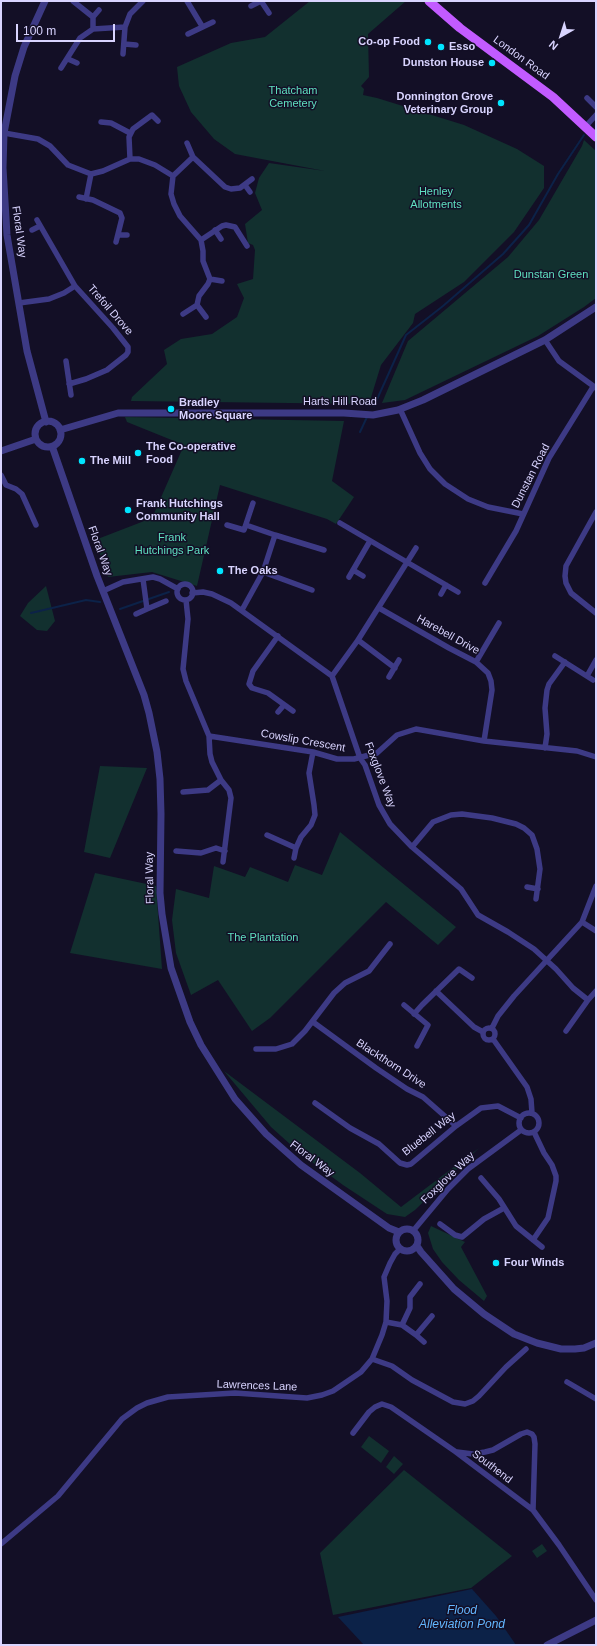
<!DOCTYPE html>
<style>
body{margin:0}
#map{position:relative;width:597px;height:1646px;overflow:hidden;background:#130f26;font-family:Arial,sans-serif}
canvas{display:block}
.frame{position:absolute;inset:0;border:2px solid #d9d4ff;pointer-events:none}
.north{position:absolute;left:541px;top:16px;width:40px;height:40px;-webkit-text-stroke:3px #130f26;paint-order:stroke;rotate:219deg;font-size:11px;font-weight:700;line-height:16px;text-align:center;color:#d9d4ff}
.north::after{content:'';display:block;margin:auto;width:14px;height:18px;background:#d9d4ff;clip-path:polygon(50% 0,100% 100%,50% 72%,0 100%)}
.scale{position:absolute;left:16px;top:24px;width:99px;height:18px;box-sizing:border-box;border:2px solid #d9d4ff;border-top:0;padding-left:5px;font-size:12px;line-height:14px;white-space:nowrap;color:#d9d4ff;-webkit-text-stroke:3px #130f26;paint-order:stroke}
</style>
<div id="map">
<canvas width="597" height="1646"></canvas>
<div class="frame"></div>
<div class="north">N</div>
<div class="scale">100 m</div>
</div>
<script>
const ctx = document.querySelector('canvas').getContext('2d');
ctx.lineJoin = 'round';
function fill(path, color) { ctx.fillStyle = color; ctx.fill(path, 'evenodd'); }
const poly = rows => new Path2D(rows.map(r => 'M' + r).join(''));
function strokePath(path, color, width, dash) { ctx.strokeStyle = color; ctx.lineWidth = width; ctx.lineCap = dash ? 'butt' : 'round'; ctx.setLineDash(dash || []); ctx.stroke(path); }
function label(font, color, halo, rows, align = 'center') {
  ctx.font = font + ' Arial,sans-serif'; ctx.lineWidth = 3; ctx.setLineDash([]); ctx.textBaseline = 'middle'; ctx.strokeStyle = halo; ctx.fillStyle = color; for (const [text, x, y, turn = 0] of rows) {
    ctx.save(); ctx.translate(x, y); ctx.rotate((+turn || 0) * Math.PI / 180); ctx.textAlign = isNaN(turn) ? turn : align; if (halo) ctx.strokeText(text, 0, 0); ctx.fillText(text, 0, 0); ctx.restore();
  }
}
fill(poly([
 [310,1,406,1,368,34,369,77,361,86,364,89,363,95,377,98,464,125,517,149,544,166,544,188,514,232,464,282,415,314,413,323,381,365,369,404,131,401,132,397,167,364,164,350,181,339,212,334,237,317,244,298,237,284,253,279,255,250,253,245,248,243,245,224,262,210,255,193,259,178,269,163,325,171,235,154,214,139,191,112,179,86,177,67,231,43,265,37],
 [584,140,596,151,596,298,584,307,538,336,405,400,382,403,408,341,508,257,539,220,582,146],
 [125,417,344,421,332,481,354,497,336,524,327,519,220,485,197,586,152,572,108,577,95,540,152,518,184,445,127,422],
 [46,586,55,621,47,631,37,630,20,616,28,603],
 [100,766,147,768,110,858,84,852],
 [340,832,456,927,438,945,386,902,270,1018,252,1031,218,980,191,995,176,953,172,920,176,889,209,898,214,866,245,877,250,867,288,882,295,865,322,875],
 [95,873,156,886,162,969,70,953],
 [224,1071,360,1173,401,1207,479,1148,415,1210,405,1217,387,1214,343,1185,301,1154,271,1127],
 [431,1226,465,1242,461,1247,487,1296,484,1301,459,1280,442,1262,433,1249,428,1233],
 [369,1436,389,1451,381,1463,361,1447],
 [394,1456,403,1464,394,1474,386,1467],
 [404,1470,512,1556,471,1588,333,1615,320,1553],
 [542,1544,547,1551,537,1558,532,1551]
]), '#12302f');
fill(poly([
 [472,1589,496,1616,516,1645,364,1645,338,1617]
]), '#0c2248');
strokePath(poly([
 [374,406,406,335,443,306,503,254,529,225,558,174,584,135],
 [360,432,367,417],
 [120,609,169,592],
 [31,613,86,600,100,602]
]), '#0c2248', 2);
strokePath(poly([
 [73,1,93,17,99,10],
 [187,1,202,26],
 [261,1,269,13],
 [251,6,261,1],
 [93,29,93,17],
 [188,34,213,22],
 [124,44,136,45],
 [123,54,125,27,130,14,143,1],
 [68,59,77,63],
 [61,68,80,38,93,29,125,27],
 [587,98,596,107],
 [101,122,111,123,130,133],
 [586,126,596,115],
 [4,133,38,139,50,146,68,165,91,174,103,171,130,159,139,159,155,165,173,176,171,194,174,204,180,216,201,240,203,251,203,261,210,279,208,284,199,296,197,305,183,314],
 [187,143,193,157,225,187,231,189,240,188,252,179],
 [130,159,129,137,133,129,152,115,158,121],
 [173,176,193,157],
 [245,185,250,192],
 [79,197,93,200,120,213,122,218,116,242],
 [86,199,91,174],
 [37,220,75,286,113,328,128,347,128,352,126,355,107,370,86,379,69,384],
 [32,230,40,226],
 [215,230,221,239],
 [118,235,127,235],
 [201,240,222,226,226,225,235,227,247,246],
 [210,279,222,281],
 [19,303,49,299,64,293,75,286],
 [197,305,206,317],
 [545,340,559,361,596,388],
 [66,361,71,395],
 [400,409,420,453,430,469,445,484,468,499,488,507,523,514],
 [1,475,6,485,16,489,22,494,36,525],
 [596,512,566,566,565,576,566,583,571,593,596,613],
 [340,523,458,592],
 [227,525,244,530,253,503],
 [275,535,324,550],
 [353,570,363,576],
 [263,572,312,590],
 [349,577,370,541],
 [485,583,516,531,549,458,593,387],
 '177 592a8 8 0 1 1 16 0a8 8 0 1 1-16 0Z',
 [103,591,123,582,153,577,160,579,178,589],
 [192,593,203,592,212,594,231,603,332,676,360,758,365,765,379,805,390,824,412,847,461,889,478,915,508,932,534,949,556,969,573,988,588,1000,566,1031],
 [441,594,446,585],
 [186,600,188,619,183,669,186,681,209,736,313,752,337,759,354,759,377,753,397,735,416,729,484,741,577,751,596,757],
 [379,608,449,648,476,662,488,673,491,681,492,690,484,741],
 [147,609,166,601],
 [242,610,263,572,275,535,246,525],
 [136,614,147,609,143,579],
 [278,636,253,671,249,684,252,688,268,693,293,711],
 [358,640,395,668],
 [555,656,593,680],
 [476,662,499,623],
 [332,676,358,640,416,548],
 [587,676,596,660],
 [389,677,399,660],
 [278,712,284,705],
 [209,736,210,754,212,762,221,780,229,790,231,798,223,862],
 [545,748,547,734,545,708,547,690,549,684,565,662],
 [183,792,208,790,221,780],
 [267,835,296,848,301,837,311,825,315,815,314,805,309,773,313,752],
 [412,847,433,822,451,815,462,814,492,818,516,824,524,828,532,835,537,849,540,869,536,899],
 [176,851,201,853,216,848,225,851],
 [294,858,296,848],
 [527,887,538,889],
 [582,922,596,931],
 [436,991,474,1027,483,1032],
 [588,1000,596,991],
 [404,1005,428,1025,417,1046],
 [414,1014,422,1005,459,969,472,978],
 [313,1022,376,1068,407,1089,423,1097,456,1126],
 '483 1034a6 6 0 1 1 12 0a6 6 0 1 1-12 0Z',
 [492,1028,498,1016,514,996,582,922,596,886],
 [493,1039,527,1087,531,1099,532,1113],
 [256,1049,276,1049,292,1044,305,1031,334,993,345,983,369,971,390,944],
 [315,1103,350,1128,379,1144,400,1163,407,1165,411,1164,456,1126,481,1108,498,1106,521,1118],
 '519 1123a10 10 0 1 1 20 0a10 10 0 1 1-20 0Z',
 [481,1178,499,1199,516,1226,542,1247],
 [440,1224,455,1235,462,1237,484,1219,504,1208],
 [413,1231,448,1189,468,1169,521,1130],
 [533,1240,548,1218,556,1181,556,1176,552,1165,544,1153,534,1132],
 [386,1322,402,1325,416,1335,432,1316],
 [402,1325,410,1308,410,1297,420,1284],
 [416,1335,424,1342],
 [372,1359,392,1366,412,1380,453,1402,465,1404,473,1401,479,1396,506,1367,526,1349],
 [567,1382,596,1399],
 [353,1433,369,1412,375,1407,382,1404,391,1407,456,1452,533,1510,559,1545,596,1600],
 [457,1452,473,1454,485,1452,493,1450,521,1434,527,1432,532,1434,534,1437,535,1444,533,1510],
 [1,1544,58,1496,122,1419,137,1408,147,1403,168,1397,235,1393,307,1398,322,1395,333,1391,361,1372,372,1359,382,1335,386,1322,387,1301,384,1277,390,1263,395,1254,400,1249]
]), '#3d3a85', 5.5);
strokePath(poly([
 [45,1,24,47,15,76,4,133,3,168,7,235,27,351,46,422],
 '35 434a13 13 0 1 1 26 0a13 13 0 1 1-26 0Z',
 [60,430,118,413,344,413,373,415,398,410,423,400,545,340,596,307],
 [52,446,97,576,144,695,149,713,157,752,160,779,161,814,160,893,162,914,171,968,190,1022,201,1045,235,1099,266,1134,301,1165,389,1228,399,1232],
 [1,451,36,439],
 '396 1240a11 11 0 1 1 22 0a11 11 0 1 1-22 0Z',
 [417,1246,421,1252,454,1289,484,1314,514,1334,537,1343,561,1349,575,1349,584,1348,596,1343],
 [547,1645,596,1620]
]), '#3d3a85', 7);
strokePath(poly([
 [429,1,460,28,553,97,596,137]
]), '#c25bff', 9);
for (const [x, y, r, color] of [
 [428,42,4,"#00e5ff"],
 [441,47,4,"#00e5ff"],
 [492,63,4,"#00e5ff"],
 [501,103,4,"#00e5ff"],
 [171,409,4,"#00e5ff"],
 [138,453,4,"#00e5ff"],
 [82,461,4,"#00e5ff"],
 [128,510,4,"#00e5ff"],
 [220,571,4,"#00e5ff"],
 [496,1263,4,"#00e5ff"]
]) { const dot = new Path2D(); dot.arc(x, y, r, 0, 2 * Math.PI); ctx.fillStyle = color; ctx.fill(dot); strokePath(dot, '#130f26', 1.5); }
label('bold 11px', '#d9d4ff', '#130f26', [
 ["Co-op Food",420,42,"right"],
 ["Esso",449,47],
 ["Dunston House",484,63,"right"],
 ["Donnington Grove",493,97,"right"],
 ["Veterinary Group",493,110,"right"],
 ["Bradley",179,403],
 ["Moore Square",179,416],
 ["The Co-operative",146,447],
 ["Food",146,460],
 ["The Mill",90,461],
 ["Frank Hutchings",136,504],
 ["Community Hall",136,517],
 ["The Oaks",228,571],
 ["Four Winds",504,1263]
], 'left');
label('11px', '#d9d4ff', '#130f26', [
 ["London Road",521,58,36],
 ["Floral Way",19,232,82],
 ["Trefoil Drove",110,310,49],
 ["Harts Hill Road",340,402],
 ["Dunstan Road",531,476,-63],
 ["Floral Way",100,551,70],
 ["Harebell Drive",448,635,29],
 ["Cowslip Crescent",303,741,10],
 ["Foxglove Way",380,775,69],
 ["Floral Way",150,878,-91],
 ["Blackthorn Drive",391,1064,33],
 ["Bluebell Way",429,1134,-38],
 ["Floral Way",312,1159,37],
 ["Foxglove Way",448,1178,-44],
 ["Lawrences Lane",257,1386,2],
 ["Southend",492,1467,37]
]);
label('11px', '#5fe0c0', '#130f26', [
 ["Thatcham",293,91],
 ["Cemetery",293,104],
 ["Henley",436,192],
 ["Allotments",436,205],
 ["Dunstan Green",551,275],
 ["Frank",172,538],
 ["Hutchings Park",172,551],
 ["The Plantation",263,938]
]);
label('italic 12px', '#62b6ff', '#130f26', [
 ["Flood",462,1611],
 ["Alleviation Pond",462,1625]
]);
</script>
